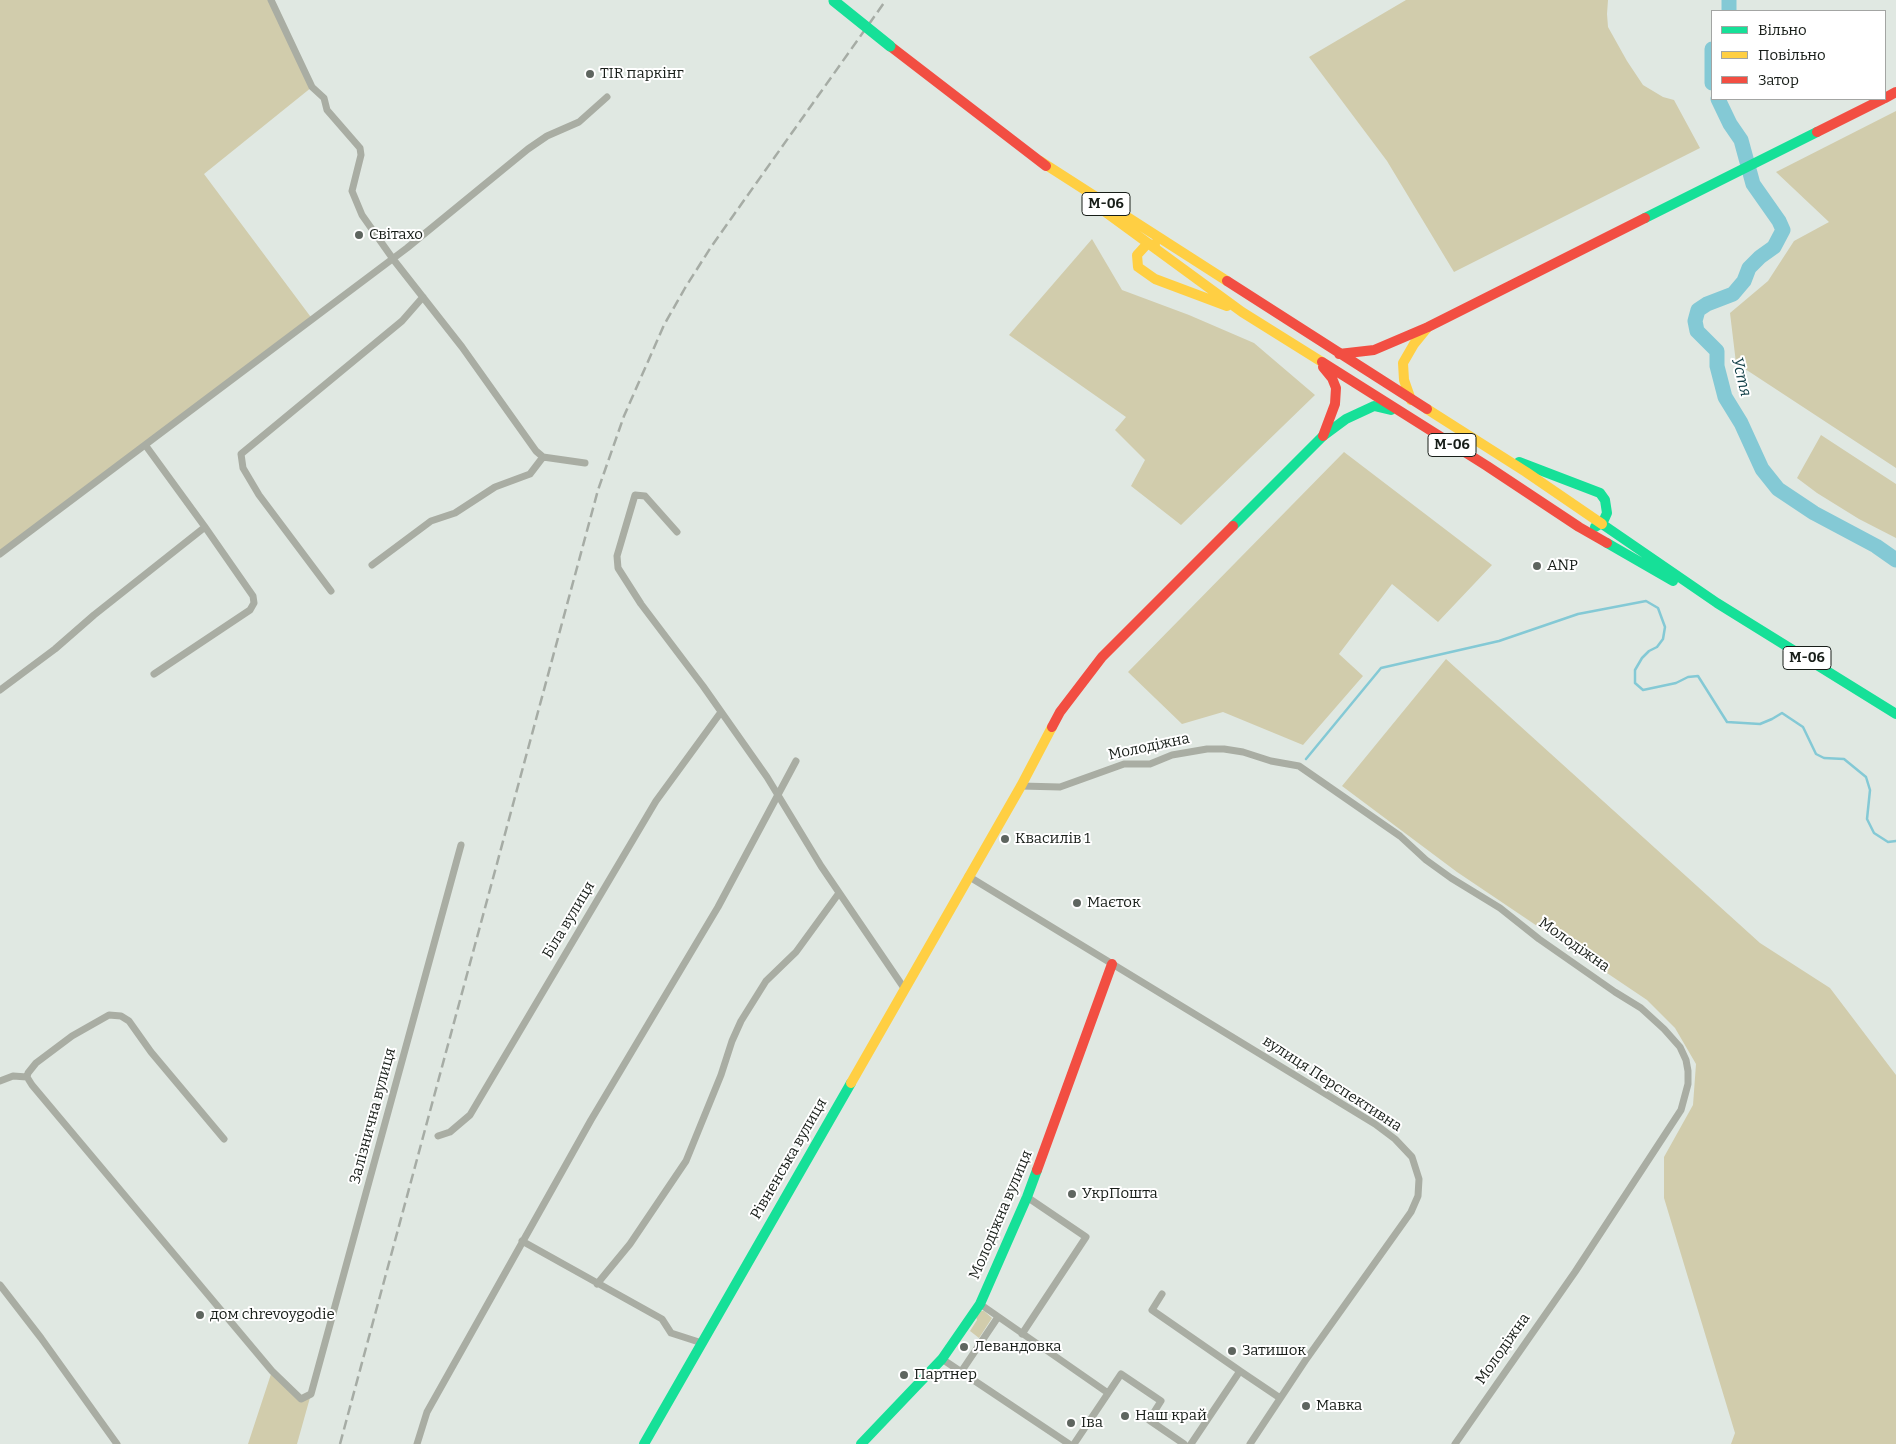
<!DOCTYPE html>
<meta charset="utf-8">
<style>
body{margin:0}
#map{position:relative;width:1896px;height:1444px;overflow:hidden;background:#e0e8e2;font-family:Bitter,serif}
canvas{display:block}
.legend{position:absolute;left:1711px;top:10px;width:175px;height:90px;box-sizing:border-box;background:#fff;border:1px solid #a3a5a3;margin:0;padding:6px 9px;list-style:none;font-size:15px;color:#181e19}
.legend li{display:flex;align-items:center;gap:10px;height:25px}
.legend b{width:25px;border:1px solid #a3a5a3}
</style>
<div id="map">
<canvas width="1896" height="1444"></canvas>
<ul class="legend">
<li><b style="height:6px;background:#16e098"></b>Вільно</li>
<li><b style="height:6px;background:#ffcf43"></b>Повільно</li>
<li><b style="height:6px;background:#f24e42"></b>Затор</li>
</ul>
</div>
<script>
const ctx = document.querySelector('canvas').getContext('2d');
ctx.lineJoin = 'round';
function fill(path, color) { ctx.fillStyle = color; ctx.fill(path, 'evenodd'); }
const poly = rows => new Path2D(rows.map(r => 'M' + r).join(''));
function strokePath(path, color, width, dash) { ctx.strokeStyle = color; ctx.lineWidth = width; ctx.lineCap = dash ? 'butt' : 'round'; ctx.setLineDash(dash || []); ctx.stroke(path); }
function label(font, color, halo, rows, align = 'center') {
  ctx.font = font + ' Bitter,serif'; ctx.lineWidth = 4; ctx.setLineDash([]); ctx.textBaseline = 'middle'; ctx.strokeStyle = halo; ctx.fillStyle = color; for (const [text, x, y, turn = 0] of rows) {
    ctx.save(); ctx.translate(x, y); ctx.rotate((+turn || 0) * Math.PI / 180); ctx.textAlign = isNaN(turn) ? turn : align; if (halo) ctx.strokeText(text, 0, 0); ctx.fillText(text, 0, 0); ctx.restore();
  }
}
fill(poly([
 [0,0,271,0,312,87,204,174,313,320,0,554],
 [1406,0,1608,0,1607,14,1608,27,1627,61,1643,85,1663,97,1674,100,1700,148,1454,272,1387,161,1309,57],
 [1896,111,1896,468,1736,363,1730,313,1768,281,1794,241,1829,222,1776,172],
 [1092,239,1122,290,1189,315,1254,343,1315,395,1181,525,1131,486,1145,460,1115,430,1126,417,1009,335],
 [1821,435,1896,484,1896,538,1859,519,1817,493,1797,478],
 [1344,452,1492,565,1438,622,1392,584,1339,654,1363,676,1303,745,1223,712,1182,724,1128,672],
 [1446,659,1760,943,1830,988,1896,1075,1896,1444,1731,1444,1735,1433,1664,1198,1664,1157,1693,1105,1696,1064,1675,1028,1647,1000,1457,872,1342,786],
 [980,1311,984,1311,992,1318,979,1338,970,1331,977,1320,976,1317],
 [272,1371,301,1399,311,1394,297,1444,248,1444]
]), '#d1ccac');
strokePath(poly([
 [1306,759,1381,668,1499,641,1578,614,1646,601,1658,608,1665,627,1663,639,1657,647,1649,651,1642,658,1635,670,1635,683,1643,690,1676,683,1688,677,1698,676,1727,722,1760,724,1772,719,1782,713,1803,727,1816,754,1824,758,1844,759,1866,777,1870,790,1867,819,1874,833,1888,842,1896,841]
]), '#84c9d5', 2.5);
strokePath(poly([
 [1729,11,1729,0],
 [1712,49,1712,83],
 [1718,99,1730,124,1741,140,1753,184,1779,221,1783,230,1774,247,1760,257,1749,268,1744,281,1733,294,1707,304,1698,310,1695,321,1697,331,1717,351,1717,366,1725,397,1741,423,1762,469,1778,489,1814,513,1876,546,1896,560]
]), '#84c9d5', 15);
strokePath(poly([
 [271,0,312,87,324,98,327,110,360,148,361,155,352,191,362,215,393,259,462,347,536,451,543,457,585,463],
 [146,446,205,527,253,596,254,603,250,610,154,674],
 [677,532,645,496,635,495,617,556,618,568,641,604,703,686,767,777,821,866,904,988],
 [0,554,407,248,528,149,547,136,579,122,607,97],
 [372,565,431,521,455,513,495,487,530,474,543,457],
 [331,591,259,495,243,468,241,454,402,321,423,297],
 [0,690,55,649,94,615,205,527],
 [1021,786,1060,787,1124,764,1150,764,1172,755,1207,749,1224,749,1243,752,1271,761,1299,766,1400,836,1426,860,1451,878,1500,908,1539,939,1615,992,1641,1008,1664,1029,1680,1047,1686,1060,1688,1071,1688,1084,1681,1110,1575,1272,1455,1444],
 [968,876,1375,1124,1395,1139,1412,1157,1419,1179,1418,1196,1411,1212,1305,1361,1250,1444],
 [0,1081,13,1076,27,1077],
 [438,1136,450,1132,470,1115,656,801,721,712],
 [224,1139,151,1052,129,1021,121,1016,109,1015,72,1036,36,1063,28,1073,27,1077,32,1085,272,1371,301,1399,311,1394,461,845],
 [522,1241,662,1319,671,1333,702,1343],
 [597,1284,630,1244,686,1161,721,1075,732,1041,741,1021,766,981,796,952,839,893],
 [0,1285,41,1338,117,1444],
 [1162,1294,1152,1310,1240,1371],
 [980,1304,1108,1393],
 [1022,1334,1086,1237,1027,1197],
 [942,1359,1069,1444],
 [961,1372,998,1317],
 [417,1444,427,1412,591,1120,718,907,796,761],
 [1074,1444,1121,1374,1161,1401,1149,1420,1184,1444],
 [1191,1444,1240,1371,1280,1398]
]), '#a9ada3', 7);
strokePath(poly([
 [1645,218,1817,132],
 [1323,436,1346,419,1374,406,1391,410],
 [1519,462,1600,493,1605,500,1607,513,1603,522,1595,527],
 [1602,524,1717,603,1896,714],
 [1233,526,1323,436],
 [1607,543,1673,581],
 [644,1444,851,1083],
 [861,1444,942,1359,980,1304,1027,1197,1037,1170]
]), '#16e098', 10);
strokePath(poly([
 [1040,161,1227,281],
 [1104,211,1242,312,1322,362],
 [1155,245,1147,244,1137,255,1138,267,1155,279,1227,306],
 [1411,400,1404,380,1403,363,1414,344,1427,328],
 [1427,409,1526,472,1602,524],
 [851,1083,1021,786,1052,727]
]), '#ffcf43', 10);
strokePath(poly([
 [890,46,1046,166],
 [1885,98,1896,92],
 [1817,132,1883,99],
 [1227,281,1427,409],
 [1428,327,1645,218],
 [1339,354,1374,350,1428,327],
 [1322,362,1487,466,1579,527,1607,543],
 [1323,367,1332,378,1336,388,1335,404,1323,436],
 [1052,727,1060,712,1102,657,1233,526],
 [1037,1170,1112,964]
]), '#f24e42', 10);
strokePath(poly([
 [340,1444,598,490,624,416,664,325,685,288,711,247,886,0]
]), '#a6aca5', 2.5, [10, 5]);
strokePath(poly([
 [834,1,890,46]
]), '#16e098', 11);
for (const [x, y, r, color] of [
 [590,74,5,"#5e655f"],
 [359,235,5,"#5e655f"],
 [1537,566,5,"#5e655f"],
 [1005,839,5,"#5e655f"],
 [1077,903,5,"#5e655f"],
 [1072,1194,5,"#5e655f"],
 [200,1315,5,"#5e655f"],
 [964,1347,5,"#5e655f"],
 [1232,1351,5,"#5e655f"],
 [904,1375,5,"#5e655f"],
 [1306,1406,5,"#5e655f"],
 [1125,1416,5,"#5e655f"],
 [1071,1423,5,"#5e655f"]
]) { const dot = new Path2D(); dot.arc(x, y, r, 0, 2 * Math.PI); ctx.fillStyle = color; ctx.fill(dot); strokePath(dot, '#fff', 2); }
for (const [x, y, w] of [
 [1106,204,48],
 [1452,445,48],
 [1807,658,48]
]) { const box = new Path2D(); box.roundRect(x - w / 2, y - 11.5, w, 23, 4); ctx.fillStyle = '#fff'; ctx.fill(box); strokePath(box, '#181e19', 1); }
label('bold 14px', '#181e19', null, [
 ["М-06",1106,204],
 ["М-06",1452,445],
 ["М-06",1807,658]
]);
label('15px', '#181e19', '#fff', [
 ["TIR паркінг",600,74],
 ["Світахо",369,235],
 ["ANP",1547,566],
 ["Квасилів 1",1015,839],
 ["Маєток",1087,903],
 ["УкрПошта",1082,1194],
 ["дом chrevoygodie",210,1315],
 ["Левандовка",974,1347],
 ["Затишок",1242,1351],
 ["Партнер",914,1375],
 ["Мавка",1316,1406],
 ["Наш край",1135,1416],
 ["Іва",1081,1423]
], 'left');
label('15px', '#181e19', '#fff', [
 ["Молодіжна",1149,747,-12],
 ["Біла вулиця",569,920,-59],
 ["Молодіжна",1574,945,35],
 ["вулиця Перспективна",1332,1084,33],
 ["Залізнична вулиця",373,1116,-75],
 ["Рівненська вулиця",789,1159,-60],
 ["Молодіжна вулиця",1001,1215,-67],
 ["Молодіжна",1503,1349,-55]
]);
label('italic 16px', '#15424a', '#fff', [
 ["Устя",1741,377,76]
]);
</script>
